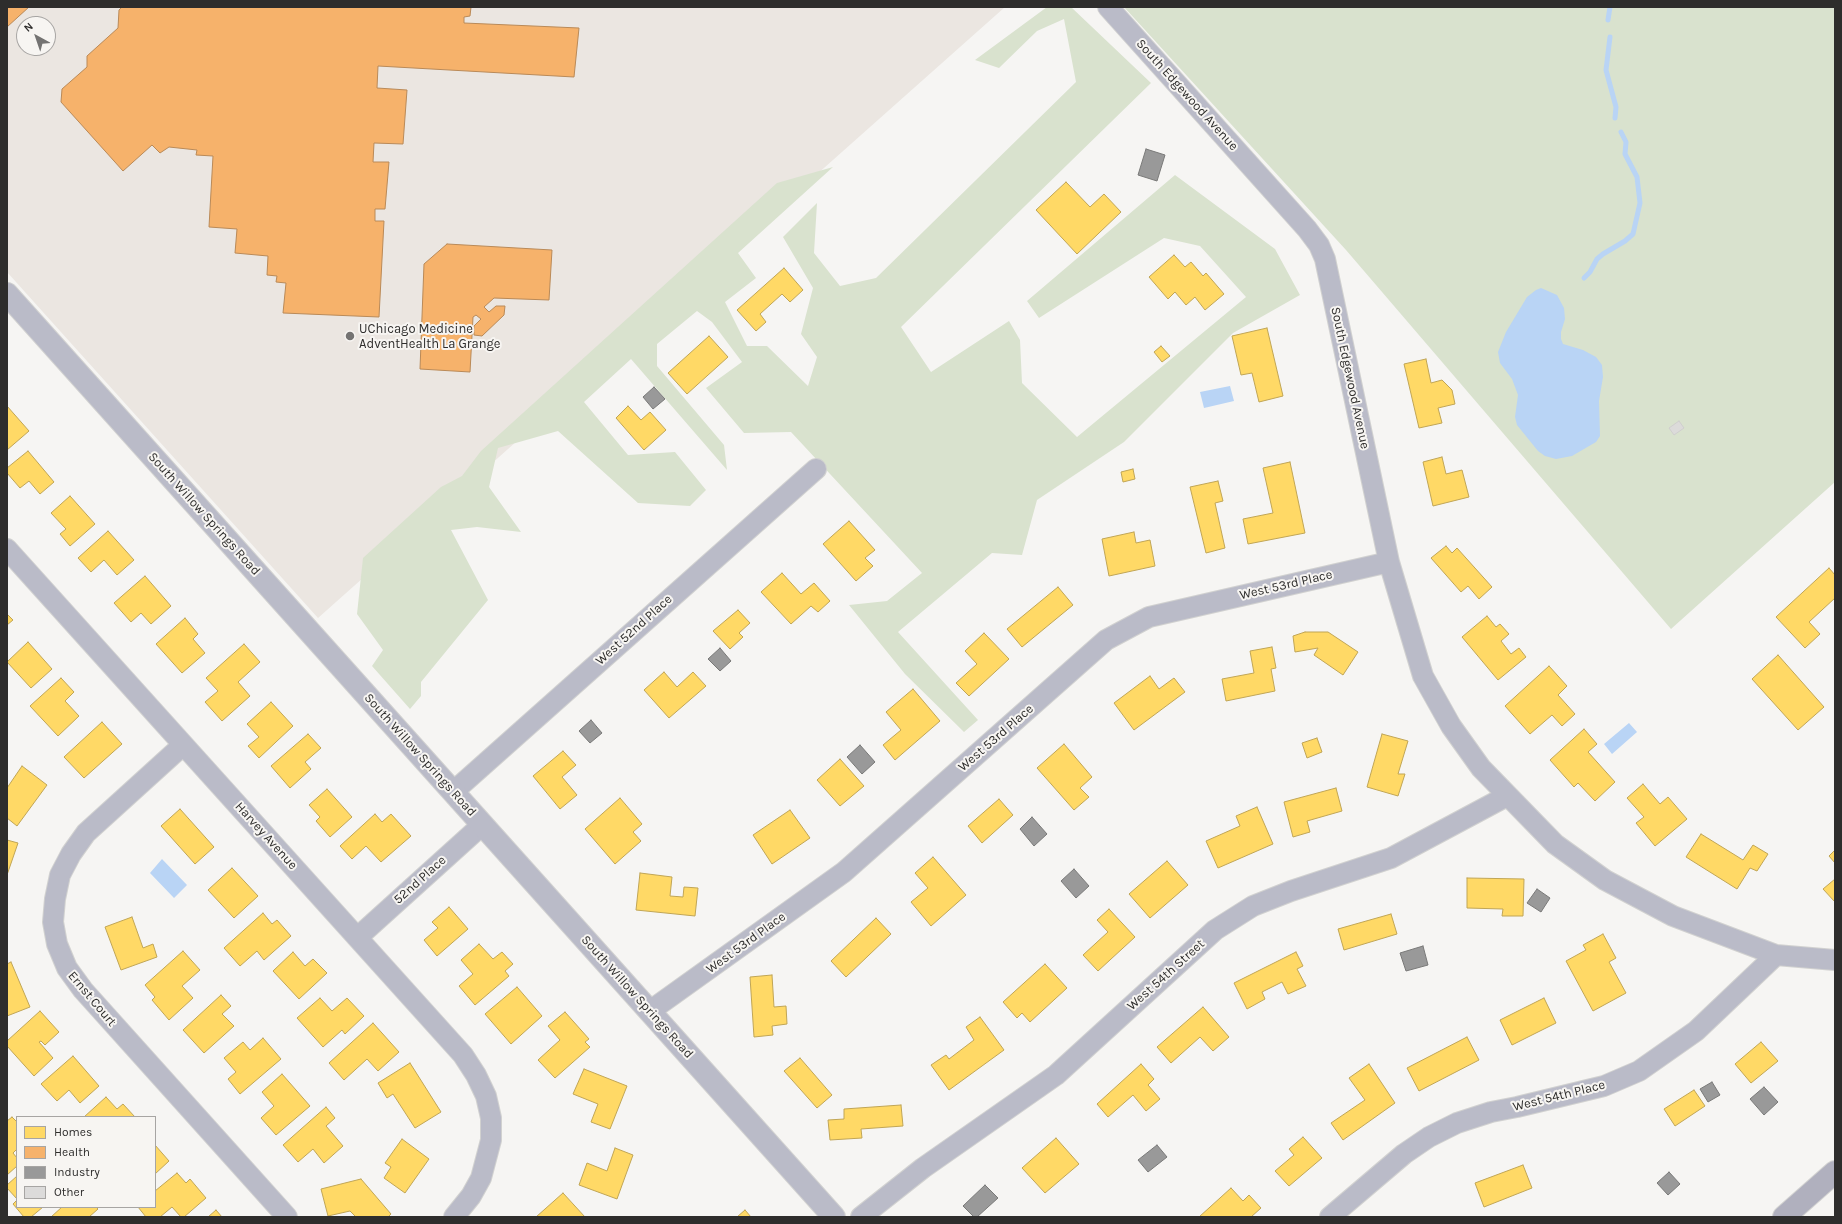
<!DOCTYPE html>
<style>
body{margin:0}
#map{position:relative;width:1842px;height:1224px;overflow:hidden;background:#f6f5f3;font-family:Karla,sans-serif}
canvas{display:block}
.frame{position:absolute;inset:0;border:8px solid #2e2d2c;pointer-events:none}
.legend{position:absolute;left:16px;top:1116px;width:140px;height:92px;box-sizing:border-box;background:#f7f5f2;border:1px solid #a7a5a3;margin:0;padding:5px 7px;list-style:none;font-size:12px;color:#2e2d2c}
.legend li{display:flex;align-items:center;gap:8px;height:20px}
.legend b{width:20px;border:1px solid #a7a5a3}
.north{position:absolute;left:16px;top:16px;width:40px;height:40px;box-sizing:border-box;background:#f7f5f2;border:1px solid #a7a5a3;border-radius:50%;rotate:320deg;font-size:11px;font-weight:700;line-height:16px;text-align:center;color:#2e2d2c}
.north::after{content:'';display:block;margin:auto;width:14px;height:18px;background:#747372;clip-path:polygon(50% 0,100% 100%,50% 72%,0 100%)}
</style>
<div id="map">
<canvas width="1842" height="1224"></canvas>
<div class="frame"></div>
<ul class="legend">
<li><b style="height:11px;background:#ffd966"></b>Homes</li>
<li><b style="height:11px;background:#f6b26b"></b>Health</li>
<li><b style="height:11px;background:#999"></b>Industry</li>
<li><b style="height:11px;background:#dcdbda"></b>Other</li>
</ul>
<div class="north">N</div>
</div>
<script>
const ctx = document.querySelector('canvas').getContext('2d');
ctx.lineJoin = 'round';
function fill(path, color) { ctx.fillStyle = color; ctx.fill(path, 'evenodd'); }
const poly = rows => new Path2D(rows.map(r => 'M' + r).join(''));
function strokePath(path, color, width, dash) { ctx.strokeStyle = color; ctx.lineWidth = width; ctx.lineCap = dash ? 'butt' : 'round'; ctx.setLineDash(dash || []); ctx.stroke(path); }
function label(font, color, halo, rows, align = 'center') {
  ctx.font = font + ' Karla,sans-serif'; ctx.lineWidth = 4; ctx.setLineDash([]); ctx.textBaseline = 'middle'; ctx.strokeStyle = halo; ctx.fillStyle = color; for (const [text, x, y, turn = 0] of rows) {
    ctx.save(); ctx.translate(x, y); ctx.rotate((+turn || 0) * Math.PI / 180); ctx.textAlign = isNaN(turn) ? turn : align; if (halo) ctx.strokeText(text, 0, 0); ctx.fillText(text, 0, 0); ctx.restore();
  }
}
fill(poly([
 [7,7,1005,7,318,618,7,272],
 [24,24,48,24,48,48,24,48]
]), '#ebe6e1');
fill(poly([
 [1047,7,1071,7,1151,83,901,327,931,372,1009,321,1020,340,1022,383,1077,437,1246,297,1200,246,1164,238,1039,318,1027,301,1175,175,1275,249,1300,295,1233,333,1124,442,1037,500,1022,555,992,553,898,632,978,720,964,732,905,674,849,605,887,601,922,573,791,432,744,433,706,388,742,362,712,322,697,311,657,344,657,366,724,445,727,470,631,359,584,402,628,455,675,452,706,490,690,506,638,503,558,431,498,448,489,487,521,532,477,527,451,530,488,600,421,682,421,696,410,709,372,666,383,650,357,614,363,558,441,487,462,476,481,451,777,183,833,167,738,253,756,278,725,302,747,346,767,346,808,386,817,357,801,334,813,288,783,237,817,203,814,253,840,286,876,278,1076,82,1064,19,1037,31,999,68,975,60],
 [1124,7,1835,7,1835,482,1671,629,1346,250]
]), '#d9e2ce');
fill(poly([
 [1541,288,1557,295,1564,308,1565,319,1561,332,1561,339,1563,344,1583,350,1596,357,1602,365,1603,377,1599,401,1600,436,1596,442,1572,456,1556,459,1545,456,1538,451,1517,425,1515,417,1518,395,1512,379,1500,363,1498,352,1506,332,1527,297,1536,290],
 [1230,386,1234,401,1204,408,1200,392],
 [1629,723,1637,732,1612,754,1604,744],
 [162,859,187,885,174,898,150,873]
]), '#b9d4f5');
const homes = poly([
 [1066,182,1090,207,1104,194,1121,212,1077,254,1036,210,1066,182],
 [1174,255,1185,267,1191,262,1203,276,1206,273,1224,294,1205,310,1195,297,1186,305,1175,292,1168,299,1149,277,1174,255],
 [784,268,803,290,790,302,782,294,760,314,766,322,756,331,737,310,784,268],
 [1267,328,1283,396,1259,402,1252,373,1241,375,1232,336,1267,328],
 [709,336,728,357,687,394,668,373,709,336],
 [1161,346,1170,356,1162,362,1154,352,1161,346],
 [1426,359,1431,383,1442,380,1452,390,1455,404,1438,408,1442,423,1419,428,1404,364,1426,359],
 [7,406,29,431,7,450,7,406],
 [628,406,641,420,650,412,666,430,644,450,616,418,628,406],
 [28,451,54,482,40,494,29,481,20,488,7,473,7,468,28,451],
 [1442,457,1446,474,1462,470,1469,497,1433,506,1423,462,1442,457],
 [1290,462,1305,533,1248,544,1243,519,1273,513,1263,468,1290,462],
 [1133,469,1135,479,1123,482,1121,472,1133,469],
 [1218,481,1223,501,1215,503,1225,548,1206,553,1190,487,1218,481],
 [70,496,95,524,70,546,60,534,66,529,51,513,70,496],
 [849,521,875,550,865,558,873,566,856,581,823,544,849,521],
 [108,531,134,560,117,575,104,560,91,572,78,558,108,531],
 [1134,532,1136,543,1150,540,1155,566,1109,576,1102,539,1134,532],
 [1446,546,1452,553,1457,548,1492,587,1479,599,1468,586,1461,592,1431,558,1446,546],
 [1829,568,1835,575,1835,598,1809,622,1820,634,1805,648,1776,617,1829,568],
 [782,573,801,594,814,583,830,601,818,612,811,606,791,624,761,592,782,573],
 [145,576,171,606,151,624,141,613,131,622,114,603,145,576],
 [1058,587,1073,605,1022,647,1007,629,1058,587],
 [738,610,750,623,739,633,743,637,730,649,713,631,738,610],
 [7,614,13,620,7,625,7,614],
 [1487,616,1496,627,1500,624,1509,634,1501,641,1511,654,1519,648,1526,657,1498,680,1462,637,1487,616],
 [185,618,198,634,193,639,205,653,182,673,156,644,185,618],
 [1305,632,1328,632,1358,652,1343,675,1314,655,1318,648,1295,652,1293,636,1305,632],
 [984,633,1009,659,969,696,956,683,977,664,965,651,984,633],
 [28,642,52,669,31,688,7,662,28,642],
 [244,644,260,662,238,682,250,696,222,721,205,702,218,691,206,678,244,644],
 [1272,647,1276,668,1271,669,1275,691,1226,701,1222,679,1254,673,1250,651,1272,647],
 [1778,655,1824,707,1798,730,1752,679,1778,655],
 [1549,666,1567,686,1558,695,1575,714,1562,726,1552,715,1530,734,1505,706,1549,666],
 [664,672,677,687,693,672,706,686,669,718,644,690,664,672],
 [1150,676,1159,689,1174,678,1185,692,1134,730,1114,703,1150,676],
 [61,678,74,692,65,701,79,716,58,736,30,706,61,678],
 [913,689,940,721,895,760,883,745,901,730,886,712,913,689],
 [271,702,293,726,259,758,248,746,259,737,247,724,271,702],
 [102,722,122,744,84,778,64,757,102,722],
 [1584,729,1597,744,1588,752,1615,782,1595,801,1578,783,1574,787,1550,760,1584,729],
 [308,734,321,748,305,762,311,769,290,788,271,766,308,734],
 [1382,734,1408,741,1398,774,1405,774,1398,796,1367,787,1382,734],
 [1317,738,1322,752,1307,758,1302,743,1317,738],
 [1064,744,1092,777,1080,788,1089,797,1074,810,1037,768,1064,744],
 [563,751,576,765,562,777,577,795,560,809,533,776,563,751],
 [840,759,864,786,840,806,817,780,840,759],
 [22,766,47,785,17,826,7,818,7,788,22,766],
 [1643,784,1660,804,1668,797,1687,819,1655,846,1636,823,1644,817,1627,798,1643,784],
 [1336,788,1342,811,1307,821,1310,832,1293,837,1284,802,1336,788],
 [327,789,352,817,330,837,316,821,320,817,309,805,327,789],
 [620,798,642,824,633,832,641,841,615,864,585,829,620,798],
 [999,799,1013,815,982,843,968,826,999,799],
 [1257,807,1273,844,1218,868,1206,841,1240,826,1236,816,1257,807],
 [180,809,214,847,195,864,161,826,180,809],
 [790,810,810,838,772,864,753,835,790,810],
 [375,814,382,822,391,814,411,836,381,862,366,846,352,859,340,846,375,814],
 [1701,834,1743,860,1753,845,1768,854,1757,871,1750,868,1737,889,1686,857,1701,834],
 [7,840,18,843,7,875,7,840],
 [1835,850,1835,863,1829,856,1835,850],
 [933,857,966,895,931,926,911,902,928,888,915,873,933,857],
 [1167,861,1188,885,1150,918,1129,894,1167,861],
 [232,868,258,896,234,918,208,890,232,868],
 [640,873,672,877,670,896,683,897,684,887,698,888,695,916,636,910,640,873],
 [1467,878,1524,879,1523,916,1502,916,1503,909,1467,908,1467,878],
 [1835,879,1835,902,1823,889,1835,879],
 [449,907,468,929,437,956,424,940,438,928,432,922,449,907],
 [1109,909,1135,937,1098,971,1083,955,1108,932,1097,920,1109,909],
 [263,913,272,924,277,920,291,936,264,960,257,951,240,966,224,948,263,913],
 [1391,914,1397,934,1344,950,1338,929,1391,914],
 [132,917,143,948,153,944,157,957,121,970,105,927,132,917],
 [876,918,891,934,846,977,831,961,876,918],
 [1603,934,1616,958,1609,962,1626,993,1593,1011,1566,961,1586,950,1583,945,1603,934],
 [479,944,493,959,502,952,513,964,505,971,509,976,475,1005,459,986,473,974,461,960,479,944],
 [183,951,200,970,182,986,193,998,169,1020,152,1000,155,997,145,985,183,951],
 [293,952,305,966,313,959,327,973,299,999,273,971,293,952],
 [1296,952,1303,966,1297,969,1306,986,1288,994,1282,982,1262,992,1265,999,1247,1009,1234,983,1296,952],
 [11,962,30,1007,7,1016,7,964,11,962],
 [1045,964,1067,988,1030,1022,1022,1013,1017,1018,1003,1002,1045,964],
 [772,975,774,1007,786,1006,787,1024,772,1026,773,1035,754,1037,750,977,772,975],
 [517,987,542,1016,511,1044,485,1014,517,987],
 [221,995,231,1006,222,1014,234,1026,204,1053,183,1030,221,995],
 [320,998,332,1011,347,998,364,1016,345,1034,342,1030,323,1047,297,1018,320,998],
 [1544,998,1556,1023,1512,1045,1500,1020,1544,998],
 [1203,1007,1229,1037,1213,1051,1200,1037,1171,1063,1157,1047,1203,1007],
 [40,1011,59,1032,45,1045,41,1041,39,1042,53,1058,34,1076,7,1046,7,1041,40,1011],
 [565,1012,589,1039,585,1042,590,1047,555,1078,538,1060,560,1040,548,1026,565,1012],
 [980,1017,1004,1050,949,1090,931,1065,946,1055,949,1059,974,1040,966,1027,980,1017],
 [373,1023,399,1052,378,1071,367,1059,344,1080,329,1063,373,1023],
 [1467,1037,1479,1060,1419,1091,1407,1068,1467,1037],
 [263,1038,281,1059,240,1094,228,1079,236,1072,224,1058,243,1042,250,1050,263,1038],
 [1761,1042,1778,1061,1751,1083,1735,1064,1761,1042],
 [73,1056,99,1086,80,1103,69,1090,57,1101,41,1084,73,1056],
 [800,1058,832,1095,817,1108,784,1071,800,1058],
 [410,1063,441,1112,415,1128,393,1094,387,1098,378,1083,410,1063],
 [1141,1064,1154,1079,1148,1085,1160,1099,1146,1111,1133,1095,1108,1117,1097,1104,1141,1064],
 [1369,1064,1395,1103,1343,1140,1331,1123,1365,1100,1349,1078,1369,1064],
 [584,1069,627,1086,610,1129,591,1122,598,1104,573,1094,584,1069],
 [282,1074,310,1106,276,1135,261,1118,274,1106,262,1092,282,1074],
 [1694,1090,1705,1106,1675,1126,1664,1109,1694,1090],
 [106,1097,117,1109,123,1104,135,1117,84,1117,106,1097],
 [901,1105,903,1126,861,1129,862,1138,830,1140,828,1120,844,1119,844,1109,901,1105],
 [326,1107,335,1118,326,1126,343,1146,324,1163,313,1149,298,1162,283,1145,326,1107],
 [12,1117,17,1122,17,1149,13,1153,17,1158,17,1166,7,1175,7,1121,12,1117],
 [1303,1137,1322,1158,1289,1186,1275,1171,1294,1155,1289,1149,1303,1137],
 [1056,1138,1079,1164,1045,1193,1022,1168,1056,1138],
 [402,1139,429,1159,405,1193,384,1178,391,1167,385,1163,402,1139],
 [155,1145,169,1161,155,1174,155,1145],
 [615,1148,633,1155,617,1199,579,1185,587,1163,607,1171,615,1148],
 [1523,1165,1532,1188,1484,1207,1475,1183,1523,1165],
 [177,1173,186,1183,190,1179,206,1198,184,1217,181,1217,172,1207,160,1217,146,1217,138,1207,155,1207,155,1191,177,1173],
 [17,1176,17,1199,7,1188,7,1185,17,1176],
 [361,1179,391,1214,388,1217,356,1217,350,1211,328,1216,321,1189,361,1179],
 [1231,1188,1243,1201,1249,1195,1261,1208,1251,1217,1199,1217,1231,1188],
 [563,1193,585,1217,536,1217,563,1193],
 [17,1200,17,1207,43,1207,31,1217,24,1217,13,1204,17,1200],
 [62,1207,96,1207,98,1209,89,1217,51,1217,62,1207],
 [216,1210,222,1217,208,1217,216,1210],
 [745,1210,751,1217,737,1217,745,1210]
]);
fill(homes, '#ffd966');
strokePath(homes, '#c0a555', 1);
const health = poly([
 [7,7,29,7,7,27,7,7],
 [122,7,471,7,470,16,464,17,464,23,579,28,574,77,378,66,377,88,407,90,403,144,374,143,373,162,389,162,385,209,375,209,375,221,384,221,379,317,283,313,286,283,276,282,277,276,267,275,268,256,235,253,237,229,209,227,213,156,196,155,197,150,169,147,160,153,152,145,123,171,61,102,62,89,87,67,87,56,118,28,119,10,122,7],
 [447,244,552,250,549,300,494,298,484,307,489,312,496,306,505,306,504,315,482,336,474,335,474,326,481,319,476,315,473,317,470,372,420,369,424,264,447,244]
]);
fill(health, '#f6b26b');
strokePath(health, '#ba8a58', 1);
const industry = poly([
 [1146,149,1165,155,1157,181,1138,175,1146,149],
 [654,387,665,399,653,409,643,397,654,387],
 [720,648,731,661,720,671,708,659,720,648],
 [591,720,602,733,590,743,579,731,591,720],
 [860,745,875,762,862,774,847,757,860,745],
 [1032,817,1047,834,1034,846,1020,829,1032,817],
 [1074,869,1089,886,1076,898,1061,881,1074,869],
 [1537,889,1550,898,1541,912,1527,903,1537,889],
 [1423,946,1428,965,1406,971,1400,953,1423,946],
 [1712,1082,1720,1095,1708,1102,1700,1089,1712,1082],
 [1764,1087,1778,1102,1764,1115,1750,1099,1764,1087],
 [1157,1145,1167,1157,1148,1172,1138,1160,1157,1145],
 [1669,1172,1680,1184,1668,1195,1657,1183,1669,1172],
 [985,1185,998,1198,977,1217,974,1217,963,1206,985,1185]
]);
fill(industry, '#999');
strokePath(industry, '#797978', 1);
strokePath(poly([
 [1608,20,1610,7],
 [1610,37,1606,70,1616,107,1615,118],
 [1584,278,1590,272,1597,259,1603,254,1625,241,1633,234,1640,203,1637,177,1625,154,1626,142,1621,132]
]), '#b9d4f5', 5);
const building = poly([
 [1679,421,1684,428,1674,435,1669,428,1679,421]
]);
fill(building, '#dcdbda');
strokePath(building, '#d0cfce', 1);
const minor = poly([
 [1108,7,1307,229,1319,245,1325,259,1389,562,1423,676,1451,726,1481,768,1555,844,1605,880,1673,916,1776,955,1835,960],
 [7,549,463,1055,476,1075,486,1096,491,1118,491,1140,481,1178,471,1196,454,1217],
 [183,745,86,833,71,854,60,875,55,899,53,922,57,944,67,968,83,990,287,1217],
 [453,792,816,469],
 [358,937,482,825],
 [650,1011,844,872,1106,640,1149,617,1389,562],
 [861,1217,923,1168,1056,1075,1215,930,1253,906,1291,891,1391,858,1507,796],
 [1330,1217,1404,1154,1429,1137,1457,1123,1491,1112,1517,1107,1604,1086,1639,1071,1696,1031,1776,955]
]);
const tertiary = poly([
 [7,294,834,1217]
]);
const secondary = poly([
 [1784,1217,1835,1172]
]);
strokePath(minor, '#d1d1d0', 22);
strokePath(tertiary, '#d1d1d0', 24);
strokePath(secondary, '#d1d1d0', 24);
strokePath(minor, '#babbc8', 20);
strokePath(tertiary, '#babbc8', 22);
strokePath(secondary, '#b0b0be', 22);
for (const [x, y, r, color] of [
 [350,336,5,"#747372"]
]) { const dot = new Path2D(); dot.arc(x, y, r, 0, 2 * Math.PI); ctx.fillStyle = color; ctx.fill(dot); strokePath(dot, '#f7f5f2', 1.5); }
label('13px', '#2e2d2c', '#f7f5f2', [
 ["South Edgewood Avenue",1187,95,48],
 ["South Edgewood Avenue",1350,378,78],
 ["South Willow Springs Road",204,514,48],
 ["West 53rd Place",1286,585,-13],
 ["West 52nd Place",634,630,-42],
 ["West 53rd Place",996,738,-41],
 ["South Willow Springs Road",420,755,48],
 ["Harvey Avenue",266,836,48],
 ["52nd Place",420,880,-42],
 ["West 53rd Place",746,943,-36],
 ["West 54th Street",1166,975,-42],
 ["South Willow Springs Road",637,997,48],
 ["Ernst Court",92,999,50],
 ["West 54th Place",1559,1096,-14]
]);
label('13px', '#2e2d2c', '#f7f5f2', [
 ["UChicago Medicine",359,329],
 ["AdventHealth La Grange",359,344]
], 'left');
</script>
